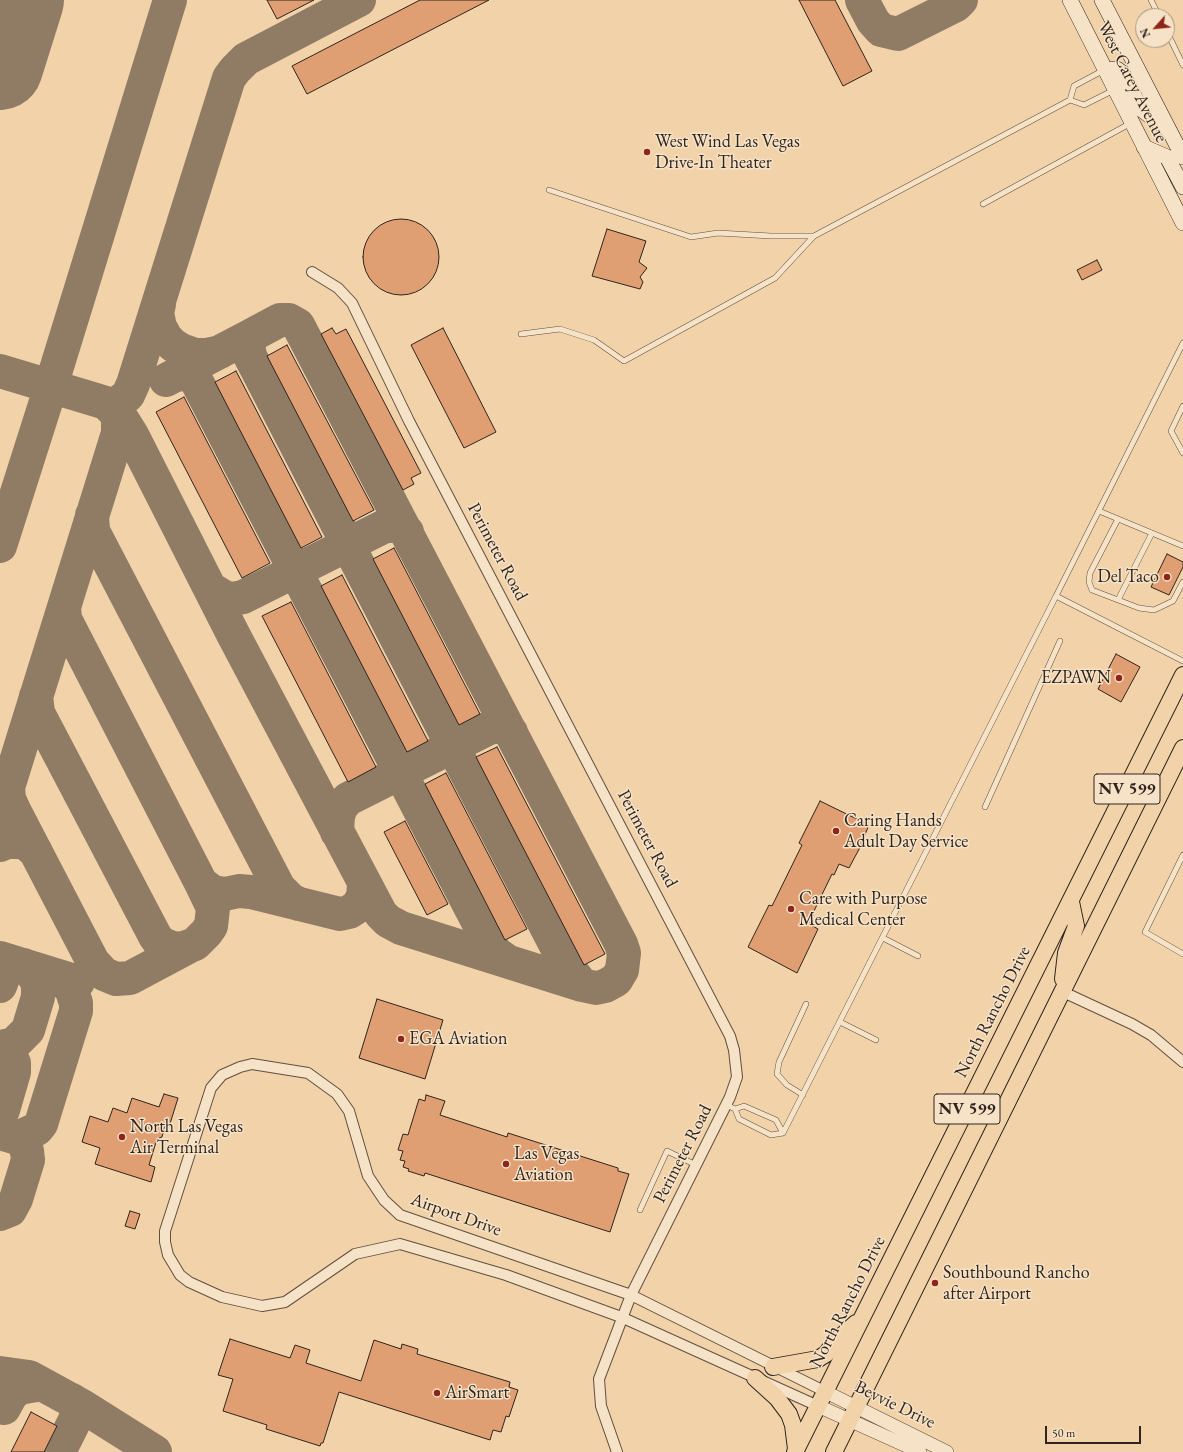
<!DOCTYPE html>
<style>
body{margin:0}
#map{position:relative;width:1183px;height:1452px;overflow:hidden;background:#f1d2a9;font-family:"EB Garamond",serif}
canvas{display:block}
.north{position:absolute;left:1135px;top:8px;width:40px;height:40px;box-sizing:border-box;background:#f6e2c7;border:1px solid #a69683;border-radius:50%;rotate:243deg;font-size:11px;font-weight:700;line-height:16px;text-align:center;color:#2f241e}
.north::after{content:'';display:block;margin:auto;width:14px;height:18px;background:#8f2418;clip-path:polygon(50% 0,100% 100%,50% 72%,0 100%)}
.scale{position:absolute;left:1045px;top:1426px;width:96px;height:18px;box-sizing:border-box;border:2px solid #2f241e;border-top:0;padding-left:5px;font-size:12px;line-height:14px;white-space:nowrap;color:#2f241e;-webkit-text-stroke:3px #f6e2c7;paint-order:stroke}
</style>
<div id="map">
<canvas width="1183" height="1452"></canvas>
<div class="north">N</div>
<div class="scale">50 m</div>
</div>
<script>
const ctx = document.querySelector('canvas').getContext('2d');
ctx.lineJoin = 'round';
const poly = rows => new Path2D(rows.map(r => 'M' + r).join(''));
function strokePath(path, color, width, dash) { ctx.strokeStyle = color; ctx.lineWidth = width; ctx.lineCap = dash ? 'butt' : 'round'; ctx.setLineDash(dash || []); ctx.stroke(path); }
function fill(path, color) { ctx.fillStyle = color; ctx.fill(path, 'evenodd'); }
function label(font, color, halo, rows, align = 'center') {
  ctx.font = font + ' "EB Garamond",serif'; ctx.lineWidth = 3; ctx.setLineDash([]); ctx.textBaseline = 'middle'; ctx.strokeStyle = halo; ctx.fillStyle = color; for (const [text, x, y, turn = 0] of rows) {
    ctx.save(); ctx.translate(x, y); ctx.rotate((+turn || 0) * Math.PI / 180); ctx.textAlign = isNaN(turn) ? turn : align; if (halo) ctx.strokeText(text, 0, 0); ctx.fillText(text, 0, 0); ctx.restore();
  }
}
strokePath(poly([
 [862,0,873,21,881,30,898,34,956,5,961,0],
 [159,304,157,313,160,327,166,338,173,345,181,350,195,355,206,355,220,352],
 [0,371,106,403,117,411,132,435,233,634,381,914,388,921,401,928,582,985,596,988,605,986,616,980,622,970,624,953,621,944,298,325,289,320,280,320,252,335,248,344,250,356,565,963,582,985],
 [177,375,180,373,190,375,197,382,490,945,497,954,507,961],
 [166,380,252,335],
 [118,403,128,395,133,384,229,78,235,70,246,59,359,0],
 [110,407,116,413,118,419,118,433,64,607,65,619,201,883,213,892,225,894,239,891,251,892,340,914,349,912,357,907,363,897,364,885],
 [92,515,93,531,279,888,291,900,299,904],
 [0,546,51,386,170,0],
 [211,589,224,597,233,599,243,597,383,527,397,525,407,532],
 [36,696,38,713,155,936,160,943,175,949,184,948,195,944,206,933,211,926,213,908,201,883],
 [8,787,9,799,15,812,93,962,104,974,116,979,130,978,190,946],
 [1,810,64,607],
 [337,832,338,816,341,807,348,799,489,728,501,726,511,732],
 [0,845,6,842,19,842,26,843,36,852],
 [0,958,78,982],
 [0,972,2,981,0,986],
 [1,1047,14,1044,28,1030,38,997,38,983,33,975,24,965],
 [0,1114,3,1110,14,1072,14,1063,7,1051,1,1047],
 [0,1133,17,1138,37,1129,41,1124,76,1011,76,1003,71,988,56,976],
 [0,1214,10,1210,16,1199,28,1160,27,1151,23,1142,17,1138],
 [0,1373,29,1377,82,1406,155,1452],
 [4,1408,11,1395,19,1388,42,1384],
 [59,1452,77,1416,77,1406,72,1400]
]), '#907b64', 34);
strokePath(poly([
 [0,67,21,0]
]), '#907b64', 86);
const building = poly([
 [267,0,314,0,277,19,267,0],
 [420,0,489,0,307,94,292,66,420,0],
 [799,0,835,0,872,71,843,86,799,0],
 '363 257a38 38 0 1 1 76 0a38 38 0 1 1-76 0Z',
 [607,229,646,241,639,262,647,268,640,277,643,282,640,289,592,276,607,229],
 [1097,260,1102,270,1082,280,1077,270,1097,260],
 [332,328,336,334,346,329,421,473,411,478,414,484,403,490,321,334,332,328],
 [443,328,496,432,464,448,411,345,443,328],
 [287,345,374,510,353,521,267,356,287,345],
 [236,371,322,537,301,548,215,382,236,371],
 [184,397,270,563,242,578,156,412,184,397],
 [394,548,480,714,459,725,373,559,394,548],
 [1167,554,1183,562,1183,567,1169,595,1151,587,1167,554],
 [342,575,428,741,407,752,321,586,342,575],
 [291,602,376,767,348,782,262,616,291,602],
 [1116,654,1140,667,1121,702,1098,689,1116,654],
 [497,747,605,954,584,965,476,757,497,747],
 [446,773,527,929,505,940,425,784,446,773],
 [820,801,869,825,864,837,865,838,849,868,839,864,834,875,832,874,813,913,814,913,809,924,818,929,797,973,748,947,769,905,772,906,802,845,799,843,820,801],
 [405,821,448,904,427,915,384,832,405,821],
 [377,999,443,1020,425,1079,359,1058,377,999],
 [164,1094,178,1098,169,1127,165,1125,162,1137,157,1139,149,1165,155,1167,151,1182,95,1164,100,1148,82,1142,90,1116,108,1122,113,1108,127,1113,132,1098,159,1107,164,1094],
 [426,1095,445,1101,440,1115,507,1137,508,1133,618,1168,618,1171,629,1174,610,1232,425,1173,424,1176,408,1171,409,1169,403,1167,405,1161,400,1160,403,1151,398,1150,403,1134,408,1135,419,1099,425,1101,426,1095],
 [130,1211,140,1214,135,1229,125,1226,130,1211],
 [230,1339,290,1358,295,1345,310,1350,306,1363,361,1381,374,1340,401,1349,402,1344,418,1349,417,1354,510,1382,509,1387,518,1390,509,1417,506,1416,501,1432,493,1430,490,1440,339,1392,323,1443,321,1443,320,1446,266,1429,267,1425,223,1411,233,1379,218,1375,230,1339],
 [31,1412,57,1426,44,1452,11,1452,31,1412]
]);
fill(building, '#df9f73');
strokePath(building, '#2f241e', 1);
const service = poly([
 [1151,0,1159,16],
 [1167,32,1183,65],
 [1104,70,1074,86,1070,100,1084,105,1114,90],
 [549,190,691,237,718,233,771,236,814,236,1070,100],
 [983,204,1131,123],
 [521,334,560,329,594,340,624,361,775,278,814,236],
 [1183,343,1056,596,1183,661],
 [1183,406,1171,431,1183,453],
 [1099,511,1183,546],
 [1118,519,1090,573,1089,582,1092,590,1139,608,1154,610,1173,601,1183,582],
 [1118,600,1152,533],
 [985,807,1060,641],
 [1183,855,1145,932,1183,954],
 [883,938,918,956],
 [840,1022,876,1040],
 [803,1095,787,1085,777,1074,779,1062,806,1004],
 [727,1105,735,1109,739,1119,771,1135,783,1133],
 [735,1109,744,1106,776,1120,783,1133],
 [783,1133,1056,596],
 [640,1210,667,1151,696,1165]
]);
const minor = poly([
 [312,272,338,288,352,303,409,421,719,1015,730,1036,734,1050,737,1077,730,1097,631,1295,599,1379,601,1406,617,1452],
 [1061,991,1132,1024,1151,1035,1183,1062],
 [818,1406,621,1317,506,1275,400,1244,355,1254,285,1302,262,1306,222,1297,189,1282,180,1275,168,1255,165,1242,165,1231,211,1088,222,1075,240,1067,252,1064,308,1073,337,1094,349,1111,368,1176,384,1200,400,1215,631,1295,826,1392]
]);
const tertiary = poly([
 [826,1392,947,1452],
 [818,1406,920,1452]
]);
const secondary = poly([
 [1070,0,1183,223],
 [1102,0,1183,157],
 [1105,70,1117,69,1121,72,1142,110,1167,129],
 [1144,147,1167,157,1183,187]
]);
const primary = poly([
 [1063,979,1066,953,1076,926,1071,902],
 [773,1367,818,1359,826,1354,834,1343,856,1323],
 [755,1378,777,1398,789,1414,793,1425,796,1449],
 [795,1452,1183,675],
 [834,1452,1183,748]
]);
strokePath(service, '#605041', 6);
strokePath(minor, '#605041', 12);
strokePath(tertiary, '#605041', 14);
strokePath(secondary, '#2f241e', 16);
strokePath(primary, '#2f241e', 18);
strokePath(service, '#f6e2c7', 5);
strokePath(minor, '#f6e2c7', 10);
strokePath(tertiary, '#f6e2c7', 13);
strokePath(secondary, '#f6e2c7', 15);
strokePath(primary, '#f1d2a9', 16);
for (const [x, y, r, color] of [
 [647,152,4,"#8f2418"],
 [1167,577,4,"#8f2418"],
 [1119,678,4,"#8f2418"],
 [836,831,4,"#8f2418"],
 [791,909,4,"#8f2418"],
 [401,1039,4,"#8f2418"],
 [122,1137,4,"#8f2418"],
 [506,1164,4,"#8f2418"],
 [935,1283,4,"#8f2418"],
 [437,1393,4,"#8f2418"]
]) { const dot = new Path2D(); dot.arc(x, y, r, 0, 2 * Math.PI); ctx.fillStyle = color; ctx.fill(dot); strokePath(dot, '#f6e2c7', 1.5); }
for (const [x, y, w] of [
 [1127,789,66],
 [967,1109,66]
]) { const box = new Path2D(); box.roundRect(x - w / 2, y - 15, w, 30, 3); ctx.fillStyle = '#f6e2c7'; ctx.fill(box); strokePath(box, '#2f241e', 1); }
label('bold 17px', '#2f241e', null, [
 ["NV 599",1127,789],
 ["NV 599",967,1109]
]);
label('18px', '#2f241e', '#f6e2c7', [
 ["West Carey Avenue",1132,82,63],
 ["Perimeter Road",497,552,62],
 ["Perimeter Road",647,839,62],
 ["North Rancho Drive",993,1012,-63],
 ["Perimeter Road",683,1154,-63],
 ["Airport Drive",456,1215,20],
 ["North Rancho Drive",848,1302,-63],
 ["Bevvie Drive",895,1405,26]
]);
label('18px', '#2f241e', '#f6e2c7', [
 ["West Wind Las Vegas",655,142],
 ["Drive-In Theater",655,163],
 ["Del Taco",1159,577,"right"],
 ["EZPAWN",1111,678,"right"],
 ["Caring Hands",844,821],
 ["Adult Day Service",844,842],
 ["Care with Purpose",799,899],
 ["Medical Center",799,920],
 ["EGA Aviation",409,1039],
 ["North Las Vegas",130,1127],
 ["Air Terminal",130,1148],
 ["Las Vegas",514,1154],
 ["Aviation",514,1175],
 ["Southbound Rancho",943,1273],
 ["after Airport",943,1294],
 ["AirSmart",445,1393]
], 'left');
</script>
